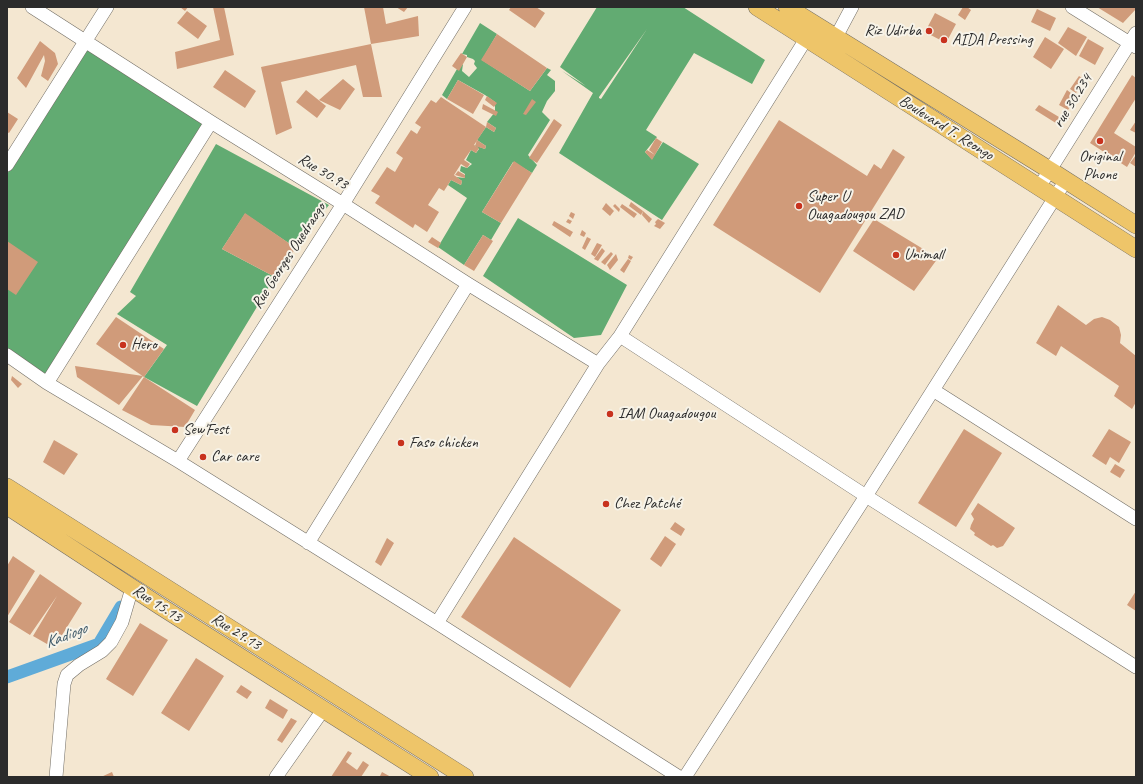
<!DOCTYPE html>
<meta charset="utf-8">
<style>
body{margin:0}
#map{position:relative;width:1143px;height:784px;overflow:hidden;background:#f4e7d1;font-family:Caveat,sans-serif}
canvas{display:block}
.frame{position:absolute;inset:0;border:8px solid #2b2b2b;pointer-events:none}
</style>
<div id="map">
<canvas width="1143" height="784"></canvas>
<div class="frame"></div>
</div>
<script>
const ctx = document.querySelector('canvas').getContext('2d');
ctx.lineJoin = 'round';
function fill(path, color) { ctx.fillStyle = color; ctx.fill(path, 'evenodd'); }
const poly = rows => new Path2D(rows.map(r => 'M' + r).join(''));
function strokePath(path, color, width, dash) { ctx.strokeStyle = color; ctx.lineWidth = width; ctx.lineCap = dash ? 'butt' : 'round'; ctx.setLineDash(dash || []); ctx.stroke(path); }
function label(font, color, halo, rows, align = 'center') {
  ctx.font = font + ' Caveat,sans-serif'; ctx.lineWidth = 4; ctx.setLineDash([]); ctx.textBaseline = 'middle'; ctx.strokeStyle = halo; ctx.fillStyle = color; for (const [text, x, y, turn = 0] of rows) {
    ctx.save(); ctx.translate(x, y); ctx.rotate((+turn || 0) * Math.PI / 180); ctx.textAlign = isNaN(turn) ? turn : align; if (halo) ctx.strokeText(text, 0, 0); ctx.fillText(text, 0, 0); ctx.restore();
  }
}
fill(poly([
 [597,7,683,7,765,60,752,84,694,53,646,130,657,137,645,152,652,159,663,142,699,164,662,220,559,153,593,93,562,71,586,86,560,67],
 [647,29,601,99,599,98,599,97],
 [480,23,497,34,482,60,530,91,547,68,551,70,547,75,555,81,555,91,547,101,542,112,550,120,528,155,537,165,532,173,513,162,482,212,501,223,491,240,483,235,464,265,438,247,467,198,448,185,451,180,461,185,462,181,456,177,465,178,465,174,460,171,461,166,467,168,472,164,466,160,471,150,476,153,479,149,474,145,485,149,486,146,477,140,486,127,494,132,496,128,487,122,495,112,495,102,485,95,458,80,447,99,442,95,457,69,463,64,462,71,469,77,477,68,474,64,475,61,473,59,467,57,467,55,462,54],
 [89,44,208,125,48,381,7,351,7,174],
 [216,144,329,205,296,248,245,214,222,249,275,277,197,406,144,377,167,345,117,314,136,296,130,292],
 [518,218,627,285,601,335,574,338,483,276]
]), '#62ab72');
strokePath(poly([
 [7,677,99,644,121,607]
]), '#5fabd8', 13);
fill(poly([
 [180,7,188,7,185,11],
 [213,7,224,7,234,55,177,69,175,52,220,40],
 [364,7,383,7,386,24,418,16,419,36,371,44],
 [396,7,408,7,404,12],
 [511,7,536,7,545,13,535,28,509,10],
 [963,7,967,7,971,10,965,20,958,15],
 [1097,7,1136,7,1136,9,1123,23],
 [1037,9,1056,18,1050,31,1031,22],
 [187,11,207,26,198,39,177,23],
 [935,13,956,24,946,43,925,32],
 [1068,27,1087,37,1076,56,1058,43],
 [497,34,547,68,530,91,481,60],
 [1045,37,1064,49,1051,69,1033,57],
 [1088,39,1104,48,1095,65,1079,56],
 [40,41,55,53,58,64,48,81,41,76,45,61,44,55,26,88,17,78],
 [371,44,382,97,363,97,356,65,281,82,292,128,276,135,261,67],
 [461,53,467,57,459,71,452,66],
 [225,70,256,91,245,108,213,87],
 [1132,75,1136,78,1136,98,1114,133,1136,147,1136,152,1127,167,1090,143],
 [1079,76,1085,80,1076,93,1070,89],
 [343,79,355,89,340,110,319,100],
 [458,80,484,95,473,114,447,99],
 [306,90,326,106,317,118,296,102],
 [1067,90,1076,97,1068,110,1059,105],
 [487,96,497,103,494,107,485,100],
 [441,97,486,127,474,145,479,148,476,153,471,150,464,160,470,164,467,168,461,164,454,175,462,181,461,185,451,180,444,191,439,188,428,205,439,212,427,232,415,224,413,228,375,203,380,196,371,191,387,167,395,172,403,158,396,153,411,130,417,134,421,127,415,123,431,100,436,103],
 [532,99,536,102,526,115,523,114],
 [483,104,498,112,496,116,482,109],
 [1039,105,1059,117,1066,114,1070,118,1059,125,1035,110],
 [7,112,18,119,9,133,7,132],
 [554,119,562,125,537,163,529,158],
 [779,120,867,176,874,164,881,169,893,149,905,157,820,293,713,225],
 [1136,121,1136,133,1130,130],
 [487,122,496,128,494,132,486,127],
 [656,138,662,142,655,155,649,150],
 [477,140,486,146,485,149,475,146],
 [647,150,655,155,652,160,645,152],
 [1136,155,1136,167,1130,163],
 [514,161,532,173,501,223,482,212],
 [458,171,465,175,465,178,455,175],
 [631,202,643,211,641,215,629,206],
 [606,203,614,211,610,216,602,209],
 [615,204,620,209,619,212,613,206],
 [622,204,637,214,634,218,620,207],
 [643,211,652,219,649,223,642,215],
 [571,212,575,214,573,219,569,216],
 [245,213,296,248,275,277,222,249],
 [568,219,572,221,570,224,566,222],
 [658,219,665,223,660,229,654,226,656,224,655,222],
 [874,219,938,258,914,291,853,251],
 [554,221,573,232,570,237,552,225],
 [582,230,586,233,584,237,580,235],
 [483,235,493,241,474,271,464,265],
 [432,237,441,243,438,248,428,242],
 [587,237,591,239,585,250,582,248],
 [7,241,38,262,16,295,7,289],
 [597,243,602,245,595,257,591,254],
 [602,248,605,251,598,261,594,259],
 [611,252,613,254,605,265,601,262],
 [616,254,618,260,610,270,607,265],
 [629,255,633,257,631,260,628,258],
 [628,259,631,261,624,273,620,270],
 [1058,305,1086,325,1094,319,1102,317,1110,320,1119,327,1121,335,1120,343,1136,356,1136,402,1132,409,1114,396,1119,386,1061,346,1056,356,1036,343],
 [116,317,164,349,144,377,96,344],
 [75,366,143,376,119,405,77,377],
 [12,376,22,384,18,388,11,380],
 [144,377,195,410,185,427,151,425,122,410],
 [964,429,1002,453,956,527,918,503],
 [1109,429,1131,442,1119,463,1110,457,1106,465,1092,456],
 [54,440,78,454,64,475,43,462],
 [1115,464,1125,470,1120,478,1110,472],
 [978,503,1015,528,1003,546,997,548,993,545,991,546,974,535,975,533,970,529,971,525,974,519,971,514],
 [675,522,685,529,681,536,670,529],
 [665,536,676,544,661,567,650,559],
 [514,537,621,610,570,688,461,617],
 [387,538,394,543,381,566,375,562],
 [13,556,35,571,7,617,7,566],
 [40,574,82,603,54,648,33,636,57,596,30,635,9,622],
 [1136,591,1136,611,1127,605],
 [140,623,168,640,133,696,106,679],
 [196,658,224,676,189,731,161,713],
 [241,685,252,692,247,699,236,692],
 [270,699,288,710,283,719,265,708],
 [291,718,297,721,282,743,277,740],
 [348,751,352,753,346,762,357,770,363,761,369,765,361,777,331,777],
 [112,772,114,777,101,777],
 [382,772,391,777,381,777,380,776]
]), '#d09b7a');
const minor = poly([
 [32,7,211,122,343,204,468,284,598,364],
 [1072,7,1136,47],
 [836,37,852,7],
 [7,165,107,7],
 [1039,187,1050,170,1136,33],
 [620,336,866,496,1136,667],
 [7,355,47,383,178,461,437,623,679,777],
 [47,383,211,122],
 [933,390,1136,519],
 [178,461,343,204,465,7],
 [308,543,468,284],
 [437,623,598,364,620,336,806,39],
 [56,777,64,684,67,675,79,665,102,651,111,642,122,622,132,588],
 [276,777,323,710],
 [685,777,866,496,1066,180]
]);
const major = poly([
 [757,7,1136,249],
 [787,7,1056,174,1136,225],
 [7,487,465,777],
 [7,506,160,606,430,777]
]);
strokePath(minor, '#716d65', 14);
strokePath(major, '#716d65', 18);
strokePath(minor, '#fff', 13);
strokePath(major, '#eec569', 17);
for (const [x, y, r, color] of [
 [929,31,4,"#c8321e"],
 [944,40,4,"#c8321e"],
 [1100,141,4,"#c8321e"],
 [799,206,4,"#c8321e"],
 [896,255,4,"#c8321e"],
 [123,345,4,"#c8321e"],
 [610,414,4,"#c8321e"],
 [175,430,4,"#c8321e"],
 [401,443,4,"#c8321e"],
 [203,457,4,"#c8321e"],
 [606,504,4,"#c8321e"]
]) { const dot = new Path2D(); dot.arc(x, y, r, 0, 2 * Math.PI); ctx.fillStyle = color; ctx.fill(dot); strokePath(dot, '#f7f3e8', 1.5); }
label('16px', '#2b2b2b', '#f7f3e8', [
 ["Riz Udirba",921,31,"right"],
 ["AIDA Pressing",952,40],
 ["Original",1100,157,"center"],
 ["Phone",1100,175,"center"],
 ["Super U",807,197],
 ["Ouagadougou ZAD",807,215],
 ["Unimall",904,255],
 ["Hero",131,345],
 ["IAM Ouagadougou",618,414],
 ["Sew'Fest",183,430],
 ["Faso chicken",409,443],
 ["Car care",211,457],
 ["Chez Patché",614,504]
], 'left');
label('16px', '#2b2b2b', '#f7f3e8', [
 ["rue 30.234",1073,101,-58],
 ["Boulevard T. Reongo",946,128,32],
 ["Rue 30.93",323,172,31],
 ["Rue Georges Ouedraogo",289,256,-57],
 ["Rue 15.13",157,604,33],
 ["Rue 29.13",236,632,32]
]);
label('italic 17px', '#3d5868', '#f7f3e8', [
 ["Kadiogo",66,636,-21]
]);
</script>
